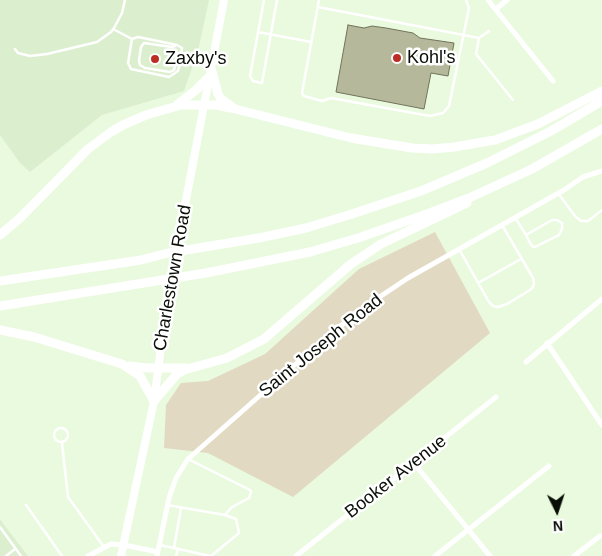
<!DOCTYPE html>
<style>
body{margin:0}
#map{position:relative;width:602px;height:556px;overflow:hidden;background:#eafadf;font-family:Helvetica,sans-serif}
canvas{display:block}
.north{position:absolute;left:532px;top:486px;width:50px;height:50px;-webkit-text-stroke:4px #fff;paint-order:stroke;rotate:176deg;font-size:14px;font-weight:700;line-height:20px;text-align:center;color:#090e06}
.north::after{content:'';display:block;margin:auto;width:18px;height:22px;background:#090e06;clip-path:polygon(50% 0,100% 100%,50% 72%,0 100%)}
</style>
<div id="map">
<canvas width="602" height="556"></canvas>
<div class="north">N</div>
</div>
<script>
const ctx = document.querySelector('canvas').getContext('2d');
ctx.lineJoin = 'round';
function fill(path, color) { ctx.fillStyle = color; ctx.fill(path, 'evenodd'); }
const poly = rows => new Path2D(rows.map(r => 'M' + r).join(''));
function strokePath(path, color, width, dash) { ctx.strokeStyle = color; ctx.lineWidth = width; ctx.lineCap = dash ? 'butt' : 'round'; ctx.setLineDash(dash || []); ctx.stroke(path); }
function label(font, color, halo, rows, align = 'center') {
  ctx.font = font + ' Helvetica,sans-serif'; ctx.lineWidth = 5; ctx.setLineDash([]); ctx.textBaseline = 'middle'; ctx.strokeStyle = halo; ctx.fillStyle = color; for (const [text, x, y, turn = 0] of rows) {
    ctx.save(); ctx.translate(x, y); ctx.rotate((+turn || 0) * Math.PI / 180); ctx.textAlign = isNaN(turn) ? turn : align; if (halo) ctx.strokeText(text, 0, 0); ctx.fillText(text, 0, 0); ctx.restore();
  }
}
fill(poly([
 [0,0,209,0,198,51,184,91,102,115,30,172,20,163,0,135],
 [0,519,5,526,28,556,0,556]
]), '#dbefce');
fill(poly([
 [435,232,490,333,293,497,208,453,164,448,166,405,181,383,208,381,265,354,359,269]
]), '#e1d9c1');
const building = poly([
 [348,25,364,28,372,26,386,28,413,33,420,38,454,43,448,76,431,73,424,109,336,92,348,25]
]);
fill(building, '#b5b89b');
strokePath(building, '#717359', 1);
strokePath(poly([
 [264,0,250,76,253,81,262,83,277,0],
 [319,0,302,93,304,96,322,101,331,98,430,116,443,113,449,106,469,8,466,0],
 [318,7,479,38,476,54,513,100],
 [113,29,132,39,138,37,177,45,182,48,181,59,178,71,169,77,131,69,128,63,132,39],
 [258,32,311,42],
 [479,38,489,31],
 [175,46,172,47,144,43,141,47,139,61,140,65,145,68,170,72,174,70,178,55,181,53],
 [15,49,18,53,30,56,47,54,97,42,111,32,114,28,122,13,125,0],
 [558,193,575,216,581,221,588,221,602,210],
 [516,219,526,235,529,241,532,246,535,247,559,235,562,229,562,223,557,220,552,220,526,235],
 [459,249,489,302,493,306,498,307,507,304,530,290,533,287,534,283,533,278,502,225],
 [478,283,521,259],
 '54 435a7 7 0 1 1 14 0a7 7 0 1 1-14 0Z',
 [62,443,68,497,104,547],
 [188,459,250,490,251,492,249,498,232,507,225,515],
 [26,505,62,556],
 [167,505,225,515,236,519,239,533,211,556],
 [0,527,21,556],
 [160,545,210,556],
 [174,548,181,508],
 [6,556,15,549],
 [176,556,178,549]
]), '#fff', 2.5);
strokePath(poly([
 [488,0,553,81],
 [496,9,507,0],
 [547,343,602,425],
 [526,362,602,299],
 [413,462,490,556],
 [88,556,111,544,124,545,158,552],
 [157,556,169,498,176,478,188,459,316,346,360,310,408,278,564,190,583,177,602,171],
 [296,556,496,397],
 [435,556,549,466],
 [574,556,600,536]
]), '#fff', 5);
strokePath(poly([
 [121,556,154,401,167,300,224,0]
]), '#fff', 8);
strokePath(poly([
 [211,68,218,94,221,99,235,109,351,138,412,148,432,149,454,147,495,140,538,124,602,91],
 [178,104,196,90,210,76],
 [0,235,19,219,88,149,111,132,123,125,146,115,181,105,217,105,230,108],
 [0,281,141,260,168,253,259,238,306,228,352,214,421,191,487,163,551,131,602,101],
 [0,306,206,273,310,252,358,238,427,214,469,198,532,169,602,129],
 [0,330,34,337,122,364,140,376,154,401,177,374,184,370,227,358,264,339,351,264,381,244,467,203],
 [130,366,147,368,186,368]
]), '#fff', 9);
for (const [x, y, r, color] of [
 [397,58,5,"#bb2d25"],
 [155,59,5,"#bb2d25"]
]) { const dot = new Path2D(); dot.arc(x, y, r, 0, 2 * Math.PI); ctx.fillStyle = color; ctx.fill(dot); strokePath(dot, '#fff', 2); }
label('18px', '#090e06', '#fff', [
 ["Kohl's",407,58],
 ["Zaxby's",165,59]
], 'left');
label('18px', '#090e06', '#fff', [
 ["Charlestown Road",173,278,-80],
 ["Saint Joseph Road",321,346,-39],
 ["Booker Avenue",396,477,-38]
]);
</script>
